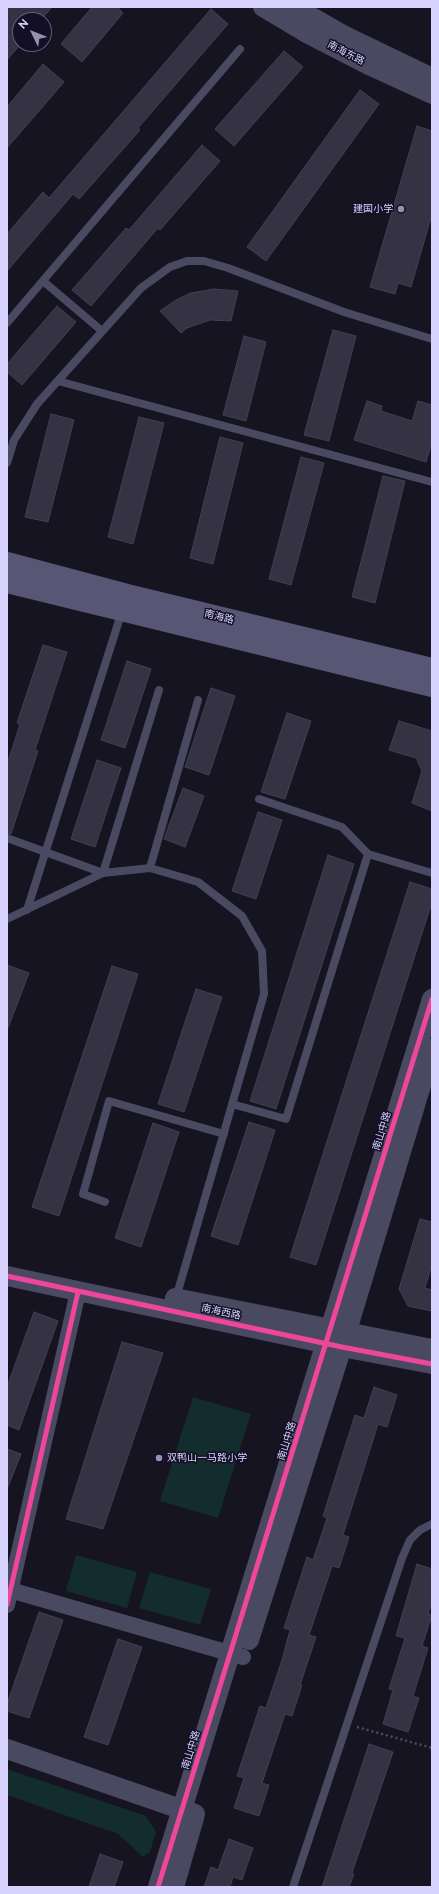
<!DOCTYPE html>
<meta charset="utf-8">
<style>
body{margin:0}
#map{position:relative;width:439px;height:1894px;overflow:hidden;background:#161421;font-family:Raleway,sans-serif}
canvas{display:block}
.frame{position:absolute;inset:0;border:8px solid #d9d4ff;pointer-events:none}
.north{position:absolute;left:12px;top:12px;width:40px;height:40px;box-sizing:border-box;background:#130f26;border:1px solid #625e7d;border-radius:50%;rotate:313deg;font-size:11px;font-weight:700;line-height:16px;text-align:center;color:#d9d4ff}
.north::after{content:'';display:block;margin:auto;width:14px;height:18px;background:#9591b1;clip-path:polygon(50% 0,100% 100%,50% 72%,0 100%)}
</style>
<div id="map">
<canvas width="439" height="1894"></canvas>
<div class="frame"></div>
<div class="north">N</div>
</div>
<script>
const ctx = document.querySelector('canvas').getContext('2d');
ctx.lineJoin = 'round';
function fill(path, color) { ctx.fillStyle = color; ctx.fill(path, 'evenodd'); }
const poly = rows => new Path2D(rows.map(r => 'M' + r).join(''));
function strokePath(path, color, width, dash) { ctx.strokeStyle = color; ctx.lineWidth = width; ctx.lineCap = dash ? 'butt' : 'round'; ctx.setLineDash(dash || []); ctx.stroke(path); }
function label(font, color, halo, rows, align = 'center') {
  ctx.font = font + ' Raleway,"Noto Sans SC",sans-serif'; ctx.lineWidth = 3; ctx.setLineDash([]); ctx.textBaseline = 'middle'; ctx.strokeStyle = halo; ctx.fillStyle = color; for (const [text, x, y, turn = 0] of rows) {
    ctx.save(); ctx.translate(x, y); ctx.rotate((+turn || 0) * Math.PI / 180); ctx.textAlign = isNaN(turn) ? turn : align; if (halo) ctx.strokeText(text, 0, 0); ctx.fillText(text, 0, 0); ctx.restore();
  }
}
fill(poly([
 [193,1397,251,1414,218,1518,160,1501],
 [76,1555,137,1572,127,1608,66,1591],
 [150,1572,211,1589,200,1625,139,1608],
 [7,1769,146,1816,156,1832,150,1852,143,1857,118,1834,7,1795]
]), '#132c2d');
const building = poly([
 [7,7,52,7,41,20,20,20,20,45,7,60,7,7],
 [92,7,117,7,123,13,82,62,61,44,92,7],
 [211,9,228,24,138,128,140,130,79,199,73,194,7,271,7,234,43,192,49,198,211,9],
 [284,51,303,67,234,146,215,129,284,51],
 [43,64,64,82,7,148,7,107,43,64],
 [360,90,379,104,266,261,247,247,360,90],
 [417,126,432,131,432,214,411,287,398,283,395,294,370,287,417,126],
 [202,145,220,161,160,230,158,228,91,306,72,290,126,228,129,230,202,145],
 [214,289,238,291,231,321,210,320,187,328,181,333,160,311,176,300,191,293,214,289],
 [57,306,76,322,22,385,7,372,7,364,57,306],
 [333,330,356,336,329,441,304,435,333,330],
 [244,336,266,342,246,421,223,415,244,336],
 [367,401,382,406,381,411,412,421,418,401,432,405,432,442,426,462,354,440,367,401],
 [51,414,74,420,48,522,25,517,51,414],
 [139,417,164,423,133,544,108,537,139,417],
 [220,437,243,443,213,564,190,558,220,437],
 [301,457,324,463,291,585,269,579,301,457],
 [383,476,405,481,375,603,352,597,383,476],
 [43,645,67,652,35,750,38,751,11,834,7,833,7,765,20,724,17,723,43,645],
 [127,661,151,669,125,748,101,740,127,661],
 [211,688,235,696,209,775,185,767,211,688],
 [287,713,311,721,285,799,261,792,287,713],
 [399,721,432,731,432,811,412,803,422,771,416,758,389,750,399,721],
 [97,760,121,768,95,847,71,839,97,760],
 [183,788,204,796,185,847,164,839,183,788],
 [258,812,282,820,256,899,232,891,258,812],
 [328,855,354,864,276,1109,250,1101,328,855],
 [410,882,432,889,432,902,316,1265,290,1257,410,882],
 [7,965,29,973,8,1028,7,1027,7,965],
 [112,966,138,974,59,1216,32,1207,112,966],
 [196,989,222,997,184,1112,158,1104,196,989],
 [249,1122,275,1130,238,1245,211,1236,249,1122],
 [153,1123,179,1132,141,1247,115,1238,153,1123],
 [420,1219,432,1222,432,1264,425,1288,432,1290,432,1311,408,1306,399,1289,420,1219],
 [34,1312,58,1321,19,1430,7,1425,7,1387,34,1312],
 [122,1342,163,1353,103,1529,66,1519,122,1342],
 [374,1387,397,1395,387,1427,378,1424,343,1535,349,1537,339,1568,332,1566,309,1635,316,1637,300,1685,302,1685,292,1716,285,1714,262,1783,269,1785,259,1816,234,1808,244,1778,237,1776,260,1706,266,1708,282,1660,290,1630,284,1628,307,1557,313,1560,327,1518,323,1516,355,1415,364,1418,374,1387],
 [7,1449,21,1454,8,1487,7,1487,7,1449],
 [417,1564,432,1569,432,1602,428,1614,432,1615,422,1646,428,1648,413,1696,419,1698,408,1732,383,1724,393,1690,389,1689,405,1638,396,1636,417,1564],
 [39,1612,63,1620,29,1718,7,1711,7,1704,39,1612],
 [118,1639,142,1647,108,1745,84,1737,118,1639],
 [369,1744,393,1752,352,1873,354,1874,349,1887,322,1887,369,1744],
 [229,1839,253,1848,242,1880,233,1877,230,1887,204,1887,211,1867,218,1870,229,1839],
 [100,1854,123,1862,114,1887,89,1887,100,1854]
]);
fill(building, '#343243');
strokePath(building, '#433f54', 1);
strokePath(poly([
 [357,1727,432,1748]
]), '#44505f', 2.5, [2, 3]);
strokePath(poly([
 [43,281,102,331],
 [7,323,240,49],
 [58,381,432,482],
 [7,463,14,440,37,404,141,288,170,267,187,261,204,261,228,268,344,312,432,339],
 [7,838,103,873,159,690],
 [368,854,432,873],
 [150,868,198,700],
 [27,910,122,611],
 [7,919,103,873,150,868,198,882,242,916,262,951,264,994,176,1298],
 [232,1104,286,1119,368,854,342,827,259,799],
 [105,1202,83,1194,109,1101,224,1134],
 [293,1887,402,1558,410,1540,420,1530,432,1524]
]), '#4a4962', 8);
strokePath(poly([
 [7,1587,10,1590,243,1657],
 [7,1605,78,1292]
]), '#4a4962', 16);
strokePath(poly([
 [263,7,305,32,371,66,432,94],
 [294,7,343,35,432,78],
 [7,1276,342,1347,432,1364],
 [175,1298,432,1349],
 [249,1640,342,1347,432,1049],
 [7,1749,195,1814],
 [158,1887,432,999],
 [174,1887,194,1818]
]), '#4a4962', 20);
strokePath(poly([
 [7,563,127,595,432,669],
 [7,582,432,686]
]), '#575674', 22);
strokePath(poly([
 [7,1276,342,1347,432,1364],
 [7,1605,78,1292],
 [158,1887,432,999]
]), '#ed469a', 5);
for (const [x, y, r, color] of [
 [401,209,4,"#9591b1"],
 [159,1458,4,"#9591b1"]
]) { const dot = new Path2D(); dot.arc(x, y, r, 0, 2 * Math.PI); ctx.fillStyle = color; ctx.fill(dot); strokePath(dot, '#130f26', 1.5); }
label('10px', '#d9d4ff', '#130f26', [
 ["南海东路",346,53,27],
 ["南海路",219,617,14],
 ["南山中路",382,1131,-73],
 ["南海西路",221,1312,12],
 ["南山中路",287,1441,-73],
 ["南山中路",191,1750,-73]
]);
label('10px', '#d9d4ff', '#130f26', [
 ["建国小学",393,209],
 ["双鸭山一马路小学",167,1458,"left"]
], 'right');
</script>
